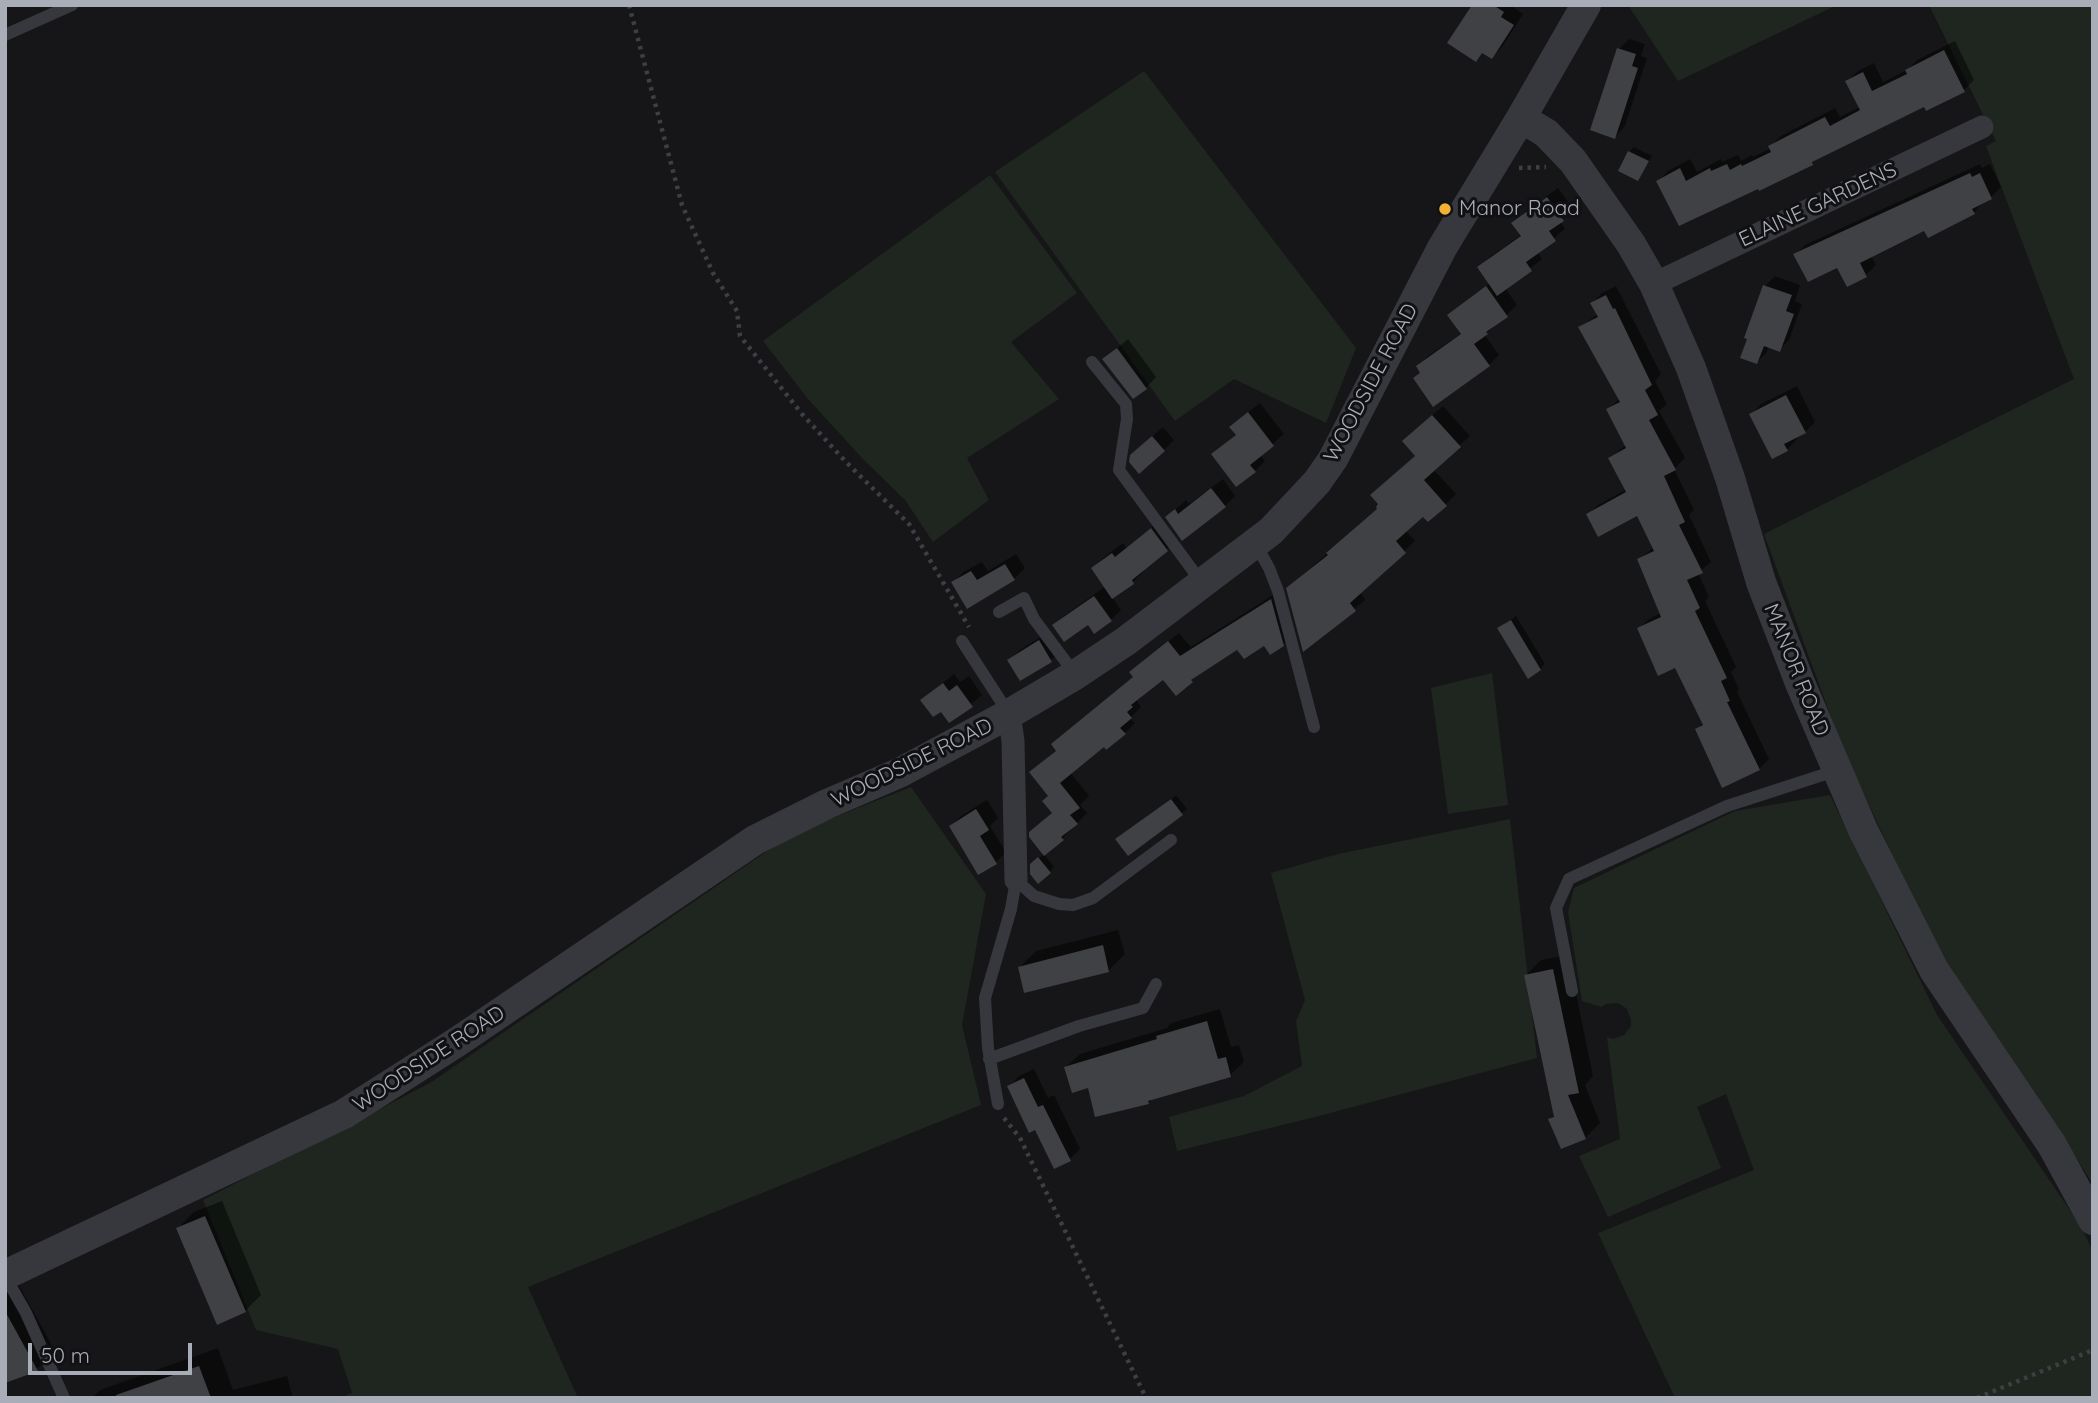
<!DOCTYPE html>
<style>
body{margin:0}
#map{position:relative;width:2098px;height:1403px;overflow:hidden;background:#161618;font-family:Quicksand,sans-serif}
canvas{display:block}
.frame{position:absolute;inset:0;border:7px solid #a8adb8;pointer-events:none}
.scale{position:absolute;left:28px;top:1343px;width:164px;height:32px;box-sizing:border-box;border:4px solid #a8adb8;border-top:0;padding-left:9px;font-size:21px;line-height:24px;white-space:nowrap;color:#a8adb8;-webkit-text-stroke:5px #111113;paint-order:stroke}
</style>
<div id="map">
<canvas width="2098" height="1403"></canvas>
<div class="frame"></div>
<div class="scale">50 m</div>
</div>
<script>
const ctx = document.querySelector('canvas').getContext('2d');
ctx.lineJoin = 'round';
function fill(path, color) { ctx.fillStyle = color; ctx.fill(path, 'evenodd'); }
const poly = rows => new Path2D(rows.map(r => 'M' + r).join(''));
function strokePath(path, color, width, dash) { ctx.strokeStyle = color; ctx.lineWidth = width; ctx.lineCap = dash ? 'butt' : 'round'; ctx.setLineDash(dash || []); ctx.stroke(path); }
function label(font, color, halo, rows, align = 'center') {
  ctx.font = font + ' Quicksand,sans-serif'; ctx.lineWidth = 6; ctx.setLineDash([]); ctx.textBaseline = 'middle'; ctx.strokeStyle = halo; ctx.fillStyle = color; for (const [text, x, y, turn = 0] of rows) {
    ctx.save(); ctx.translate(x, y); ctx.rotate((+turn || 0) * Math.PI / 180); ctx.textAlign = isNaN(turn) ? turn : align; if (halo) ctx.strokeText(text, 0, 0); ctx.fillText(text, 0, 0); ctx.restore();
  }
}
fill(poly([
 [1628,5,1837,5,1678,81],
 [1929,5,2093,5,2093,1184,1932,940,1842,747,1764,534,2074,379,1986,146,1996,141],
 [1144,71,1356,348,1326,423,1234,379,1175,421,995,172],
 [990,175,1077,293,1011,342,1059,399,967,458,989,500,933,542,905,500,862,458,808,399,763,341],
 [1492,673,1508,805,1448,814,1431,688],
 [911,787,986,894,962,1025,981,1105,528,1287,578,1398,340,1398,352,1393,338,1349,256,1330,203,1200,430,1083,792,834],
 [1830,795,1937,1015,2082,1228,2093,1252,2093,1398,1675,1398,1598,1233,1754,1170,1726,1094,1697,1107,1721,1168,1608,1217,1579,1156,1620,1139,1607,1037,1613,1039,1624,1035,1631,1026,1631,1020,1627,1009,1618,1003,1606,1004,1601,1007,1582,1001,1568,912,1574,888,1735,811],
 [1510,819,1537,1058,1315,1117,1177,1151,1169,1117,1244,1096,1302,1066,1296,1021,1305,1000,1271,873,1338,854]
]), '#1e261f');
fill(poly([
 [1474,5,1510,5,1523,14,1502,47,1492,57,1483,52,1476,59],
 [1629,39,1645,44,1641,56,1647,58,1625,126,1615,137,1619,49],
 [1955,41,1974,80,1964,90,1924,104,1817,158,1812,163,1759,187,1658,181,1668,171,1690,159,1697,172,1721,159,1722,162,1738,155,1741,161,1752,155,1753,157,1771,148,1770,146,1781,136,1835,108,1840,117,1860,107,1847,81,1858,71,1874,63,1883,82,1909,69,1917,60],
 [1634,147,1652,156,1638,179,1629,152],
 [1980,164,1982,168,1990,164,2001,187,1991,197,1983,201,1974,213,1925,229,1871,256,1876,265,1866,275,1795,255,1805,245],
 [1558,188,1573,209,1560,221,1565,229,1537,252,1542,259,1505,288,1517,305,1485,335,1499,355,1489,365,1422,372,1418,366,1428,356,1462,333,1449,315,1490,283,1479,267,1490,257,1521,235,1513,223,1524,213],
 [1775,276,1800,285,1795,301,1802,304,1789,340,1779,350,1769,346,1767,352,1757,362,1749,338,1746,337,1765,286],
 [1616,286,1661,374,1655,381,1667,404,1659,411,1685,458,1674,469,1694,510,1689,515,1711,562,1698,573,1709,597,1705,601,1736,667,1731,672,1739,689,1737,692,1769,759,1759,769,1697,729,1703,723,1676,665,1639,629,1649,619,1661,613,1639,560,1654,547,1638,513,1588,514,1598,505,1627,489,1610,458,1627,444,1609,409,1620,398,1581,327,1598,314,1592,303,1602,293],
 [1128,339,1156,377,1146,388,1104,359],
 [1797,386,1815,422,1805,432,1796,436,1797,439,1787,450,1751,415,1761,404],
 [1260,403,1284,434,1260,455,1265,461,1255,471,1213,455,1237,434,1242,417],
 [1443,406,1470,436,1433,469,1456,494,1445,505,1423,515,1405,530,1415,541,1360,592,1365,600,1304,649,1288,588,1379,508,1416,455,1414,431],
 [1163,427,1174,440,1164,450,1143,444],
 [1223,479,1235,496,1225,506,1167,517,1186,500,1189,504],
 [1162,519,1177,540,1142,570,1143,572,1133,582,1112,597,1121,610,1111,620,1054,625,1065,615,1106,586,1093,568,1103,558,1123,543,1126,548],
 [1016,554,1025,568,1014,579,967,606,953,583,963,572,982,562,988,571],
 [1281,590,1293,635,1283,645,1264,644,1238,647,1203,670,1176,694,1163,678,1137,701,1141,707,1130,718,1135,723,1125,733,1104,745,1070,772,1089,796,1080,805,1087,813,1062,839,1044,854,1054,867,1050,872,1037,860,1045,853,1031,832,1053,812,1042,762,1058,750,1053,744,1135,676,1142,662,1179,633,1191,647],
 [1516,616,1545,664,1540,669,1499,629],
 [1050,631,1061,650,1051,660,1021,679,1009,660,1020,650],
 [954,674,960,682,969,676,982,695,950,721,942,709,923,700],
 [1176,795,1187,809,1129,854,1122,835],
 [987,800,998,818,990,826,1006,852,996,862,951,826,961,816],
 [1118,930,1125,954,1109,970,1020,967,1036,951],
 [1568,955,1593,1076,1585,1085,1600,1123,1585,1138,1551,1119,1555,1114,1526,975,1541,960],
 [1220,1009,1231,1047,1239,1045,1244,1062,1230,1075,1154,1097,1148,1103,1090,1086,1066,1067,1080,1054,1167,1028,1171,1023],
 [1034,1069,1048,1098,1054,1095,1080,1149,1070,1159,1009,1087,1019,1076],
 [222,1201,261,1295,245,1311,178,1228,194,1212],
 [17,1282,55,1351,37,1369,5,1381,5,1288],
 [218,1348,233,1390,287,1376,293,1398,92,1398,100,1390]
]), '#0007');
fill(poly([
 [1472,5,1493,5,1504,12,1501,17,1514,25,1492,59,1482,53,1476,62,1447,43],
 [1617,48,1636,54,1632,66,1638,68,1615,139,1590,130],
 [1944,50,1965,92,1926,111,1924,107,1812,162,1813,165,1759,191,1758,189,1679,226,1656,181,1680,168,1686,181,1710,168,1711,171,1727,164,1730,170,1741,164,1742,166,1771,152,1768,146,1825,117,1830,126,1860,110,1845,81,1863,72,1872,91,1907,74,1905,70],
 [1628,151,1649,161,1638,181,1618,171],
 [1970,173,1972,177,1980,173,1992,199,1972,209,1975,214,1928,238,1924,231,1860,263,1867,277,1847,287,1837,268,1808,282,1793,254],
 [1547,197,1564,221,1549,231,1556,241,1526,262,1532,271,1497,296,1477,267,1521,236,1511,223],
 [1763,285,1792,295,1786,311,1794,314,1780,352,1764,346,1757,364,1740,358,1747,339,1744,338],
 [1486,286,1508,317,1486,332,1488,334,1474,344,1490,366,1433,407,1413,378,1420,373,1416,366,1461,334,1447,315],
 [1606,295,1613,309,1615,308,1652,385,1645,390,1658,415,1649,420,1676,470,1664,476,1685,522,1679,525,1703,573,1687,580,1700,608,1695,611,1727,678,1721,681,1730,701,1727,702,1760,770,1722,788,1695,729,1703,725,1675,668,1658,676,1637,628,1661,617,1637,559,1654,551,1637,516,1598,537,1586,514,1626,492,1608,458,1626,448,1606,409,1620,402,1578,327,1598,317,1590,303],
 [1117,348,1147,389,1133,399,1102,359],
 [1786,395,1806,433,1784,444,1788,451,1772,459,1749,414],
 [1248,412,1274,446,1250,465,1256,472,1236,487,1211,454,1236,435,1229,427],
 [1432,415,1461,447,1424,480,1447,506,1428,522,1423,517,1396,541,1406,553,1350,603,1356,611,1303,652,1286,588,1328,555,1326,553,1377,509,1376,507,1378,504,1370,495,1415,456,1402,441],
 [1152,436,1165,451,1139,474,1129,462,1130,455],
 [1211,488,1226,507,1182,541,1165,517,1175,509,1178,514],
 [1151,528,1168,551,1132,580,1134,584,1112,599,1091,568,1112,553,1115,557],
 [1005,564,1015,580,967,609,951,582,971,571,977,580],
 [1094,596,1112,621,1094,634,1088,625,1064,642,1052,625],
 [1271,599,1284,646,1270,655,1264,646,1244,659,1237,650,1191,680,1193,682,1176,696,1163,680,1131,705,1133,707,1127,712,1132,718,1120,728,1126,734,1106,750,1104,747,1060,783,1080,808,1070,815,1078,824,1061,837,1064,840,1044,856,1029,837,1029,832,1052,813,1042,801,1048,796,1029,772,1056,751,1051,744,1133,677,1129,672,1168,641,1180,656],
 [1511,620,1541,670,1528,679,1497,628],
 [1039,640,1052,662,1020,681,1007,660],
 [943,683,949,691,957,685,973,707,949,723,941,712,933,717,920,700],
 [1171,799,1183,815,1128,856,1115,839],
 [976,809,989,830,980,836,997,864,978,875,949,826],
 [1038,857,1051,873,1038,884,1030,874,1030,864],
 [1103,945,1109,972,1024,993,1018,967],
 [1553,969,1579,1093,1568,1095,1586,1139,1561,1149,1548,1119,1554,1117,1524,975],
 [1207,1021,1218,1059,1226,1057,1231,1077,1148,1101,1149,1104,1095,1117,1088,1088,1072,1093,1064,1067,1157,1039,1156,1036],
 [1024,1078,1038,1107,1043,1105,1071,1161,1054,1169,1035,1130,1029,1133,1007,1086],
 [205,1216,246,1312,217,1325,176,1228],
 [5,1311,38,1371,5,1383],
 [199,1366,211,1398,116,1398,116,1395]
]), '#404145');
strokePath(poly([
 [629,5,682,205,713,273,737,311,740,336,802,414,846,462,909,524,969,627],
 [1519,168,1546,167],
 [1004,1118,1020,1138,1146,1398],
 [1977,1398,2093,1350]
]), '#3d3f44', 4.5, [3.5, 5]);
strokePath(poly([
 [5,35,72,5],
 [1092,362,1126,404,1127,419,1119,470,1202,583],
 [1255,543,1269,568,1278,591,1314,727],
 [999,612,1024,598,1034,619,1075,674],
 [962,641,1009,714],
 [1016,880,1034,896,1059,904,1073,905,1093,898,1171,840],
 [1572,991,1556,908,1569,879,1727,806,1838,770],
 [989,1059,1079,1026,1143,1008,1156,984],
 [998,1104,988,1048,985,998,1011,909,1016,880],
 [5,1276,26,1313,64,1398]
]), '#37383d', 12);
strokePath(poly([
 [1654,284,1982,127],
 [1009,714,1013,741,1016,880]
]), '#37383d', 23);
strokePath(poly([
 [1521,118,1546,133,1573,161,1631,244,1654,284,1691,368,1730,478,1761,582,1800,683,1863,830,1934,970,2052,1145,2093,1220],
 [5,1275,344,1114,457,1042,755,840,827,804,899,773,1009,714,1075,675,1126,641,1271,531,1317,482,1333,459,1442,248,1521,118,1586,5]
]), '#37383d', 30);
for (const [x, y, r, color] of [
 [1445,209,7,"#f2b134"]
]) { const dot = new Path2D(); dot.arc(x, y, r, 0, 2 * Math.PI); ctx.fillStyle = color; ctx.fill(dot); strokePath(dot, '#111113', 2.5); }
label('21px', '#a8adb8', '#111113', [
 ["ELAINE GARDENS",1818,205,-25],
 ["WOODSIDE ROAD",1371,383,-62],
 ["MANOR ROAD",1796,670,68],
 ["WOODSIDE ROAD",912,763,-26],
 ["WOODSIDE ROAD",429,1059,-33]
]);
label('21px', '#a8adb8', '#111113', [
 ["Manor Road",1459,209]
], 'left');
</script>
